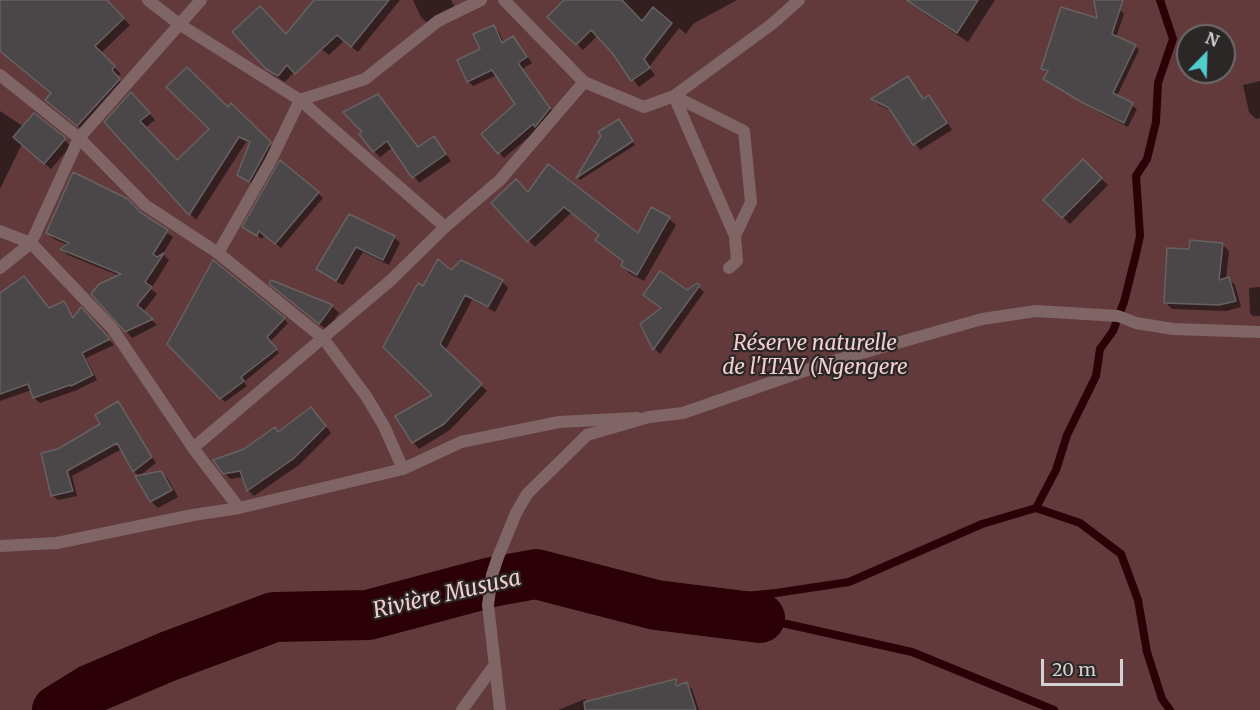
<!DOCTYPE html>
<meta charset="utf-8">
<style>
body{margin:0}
#map{position:relative;width:1260px;height:710px;overflow:hidden;background:#2b2727;font-family:Merriweather,serif}
canvas{display:block}
.north{position:absolute;left:1176px;top:24px;width:60px;height:60px;box-sizing:border-box;background:#2b2727;border:2px solid #6f6b6b;border-radius:50%;rotate:23deg;font-size:16px;font-weight:700;line-height:24px;text-align:center;color:#d4d1d2}
.north::after{content:'';display:block;margin:auto;width:21px;height:27px;background:#52cdce;clip-path:polygon(50% 0,100% 100%,50% 72%,0 100%)}
.scale{position:absolute;left:1041px;top:659px;width:82px;height:27px;box-sizing:border-box;border:3px solid #d4d1d2;border-top:0;padding-left:8px;font-size:18px;line-height:21px;white-space:nowrap;color:#d4d1d2;-webkit-text-stroke:4px #2b2727;paint-order:stroke}
</style>
<div id="map">
<canvas width="1260" height="710"></canvas>
<div class="north">N</div>
<div class="scale">20 m</div>
</div>
<script>
const ctx = document.querySelector('canvas').getContext('2d');
ctx.lineJoin = 'round';
function fill(path, color) { ctx.fillStyle = color; ctx.fill(path, 'evenodd'); }
const poly = rows => new Path2D(rows.map(r => 'M' + r).join(''));
function strokePath(path, color, width, dash) { ctx.strokeStyle = color; ctx.lineWidth = width; ctx.lineCap = dash ? 'butt' : 'round'; ctx.setLineDash(dash || []); ctx.stroke(path); }
function label(font, color, halo, rows, align = 'center') {
  ctx.font = font + ' Merriweather,serif'; ctx.lineWidth = 4.5; ctx.setLineDash([]); ctx.textBaseline = 'middle'; ctx.strokeStyle = halo; ctx.fillStyle = color; for (const [text, x, y, turn = 0] of rows) {
    ctx.save(); ctx.translate(x, y); ctx.rotate((+turn || 0) * Math.PI / 180); ctx.textAlign = isNaN(turn) ? turn : align; if (halo) ctx.strokeText(text, 0, 0); ctx.fillText(text, 0, 0); ctx.restore();
  }
}
fill(poly([
 [0,0,1260,0,1260,710,0,710],
 [1188,36,1224,36,1224,72,1188,72]
]), '#623a3c');
fill(poly([
 [14,0,105,0,130,25,100,54,121,74,117,77,125,87,84,131,53,107,52,94,0,50,0,15],
 [316,0,400,0,358,52,344,41,329,55,300,33],
 [413,0,451,0,456,9,427,23,421,17],
 [566,0,737,0,693,24,686,34,679,28,649,67,655,75,639,87,598,35,583,50,550,17],
 [904,0,995,0,968,42],
 [1120,10,1124,14,1116,37,1135,46,1139,50,1117,96,1137,109,1128,127,1089,107,1049,83,1045,79,1048,74,1043,69,1099,20],
 [493,27,499,32,504,44,513,38,518,43,532,63,522,69,555,115,504,158,483,134,517,104,497,75,473,86,468,81],
 [233,31,294,58,301,65,285,82,275,76],
 [908,78,924,100,928,97,935,103,952,130,920,150,894,112,879,105,874,99],
 [1260,81,1260,118,1256,119,1249,112,1243,85],
 [137,100,155,120,145,128,177,162,231,106,276,150,256,187,239,174,251,144,246,142,196,220,106,122],
 [384,102,419,148,434,138,451,161,419,183,393,147,380,157,374,151],
 [0,111,24,127,34,115,71,146,51,169,22,144,0,189],
 [621,124,635,145,580,180,578,178,603,136],
 [1083,161,1108,185,1070,224,1045,200],
 [548,166,638,236,652,210,669,219,676,225,644,281,629,273,622,266,625,262,601,236,571,213,535,247,493,203,528,194],
 [318,193,323,198,281,248,265,234,262,239,244,227],
 [139,213,173,237,163,254,169,260,151,289,157,294,143,312,157,325,132,338,126,331,120,276,68,255,62,249,68,245,54,239,48,233],
 [349,216,394,237,400,243,389,265,363,252,343,285,324,275,318,269],
 [1222,244,1229,251,1226,280,1229,279,1235,285,1241,307,1226,311,1172,309,1166,303,1190,251],
 [451,272,502,281,508,288,495,312,472,300,445,351,487,391,450,430,419,449,413,442,434,395,424,288],
 [24,277,57,319,73,319,86,315,114,345,86,358,97,380,77,390,40,403,34,398,31,390,0,401,0,321],
 [272,282,332,306,339,313,327,330,278,291],
 [696,285,704,292,660,354,655,349,642,324,662,309,645,295,687,292],
 [1260,287,1260,316,1253,316,1250,313,1249,288],
 [284,319,288,323,270,342,279,353,244,382,247,386,225,402,169,344],
 [118,403,123,408,156,463,139,476,134,471,122,449,72,476,77,496,58,500,52,495,58,450,103,424],
 [317,415,331,433,299,465,254,496,248,490,243,477,231,479,224,473,245,450],
 [161,472,168,479,178,497,158,508,151,501],
 [675,681,680,686,687,684,692,689,699,710,558,710,585,699,588,702]
]), '#0007');
strokePath(poly([
 [1036,508,1056,470,1067,435,1096,376,1100,349,1113,331,1124,302,1136,254,1140,236,1136,176,1147,159,1156,122,1158,83,1173,39,1160,0],
 [656,605,776,593,849,582,982,524,1036,508,1080,523,1121,554,1138,600,1147,652,1162,699,1170,710],
 [760,618,912,652,1054,710]
]), '#2b0006', 8);
strokePath(poly([
 [57,710,91,689,169,656,274,617,368,615,492,582,536,574,656,605,760,618]
]), '#2b0006', 50);
const building = poly([
 [0,0,107,0,124,18,95,46,115,66,112,70,120,79,77,126,45,100,51,93,0,51,0,0],
 [314,0,389,0,351,47,337,35,295,74,287,65,278,76,266,69,232,32,260,6,286,34,314,0],
 [564,0,622,0,642,21,653,7,672,23,644,59,650,68,631,81,613,54,591,30,576,45,547,17,564,0],
 [906,0,978,0,957,33,906,0],
 [1094,0,1123,0,1112,34,1136,45,1113,93,1133,103,1124,123,1083,103,1043,79,1048,71,1041,69,1061,7,1097,18,1094,0],
 [494,25,502,43,513,36,527,57,518,63,550,108,535,127,533,124,498,154,481,134,515,104,492,70,467,82,457,60,480,49,473,34,494,25],
 [187,67,228,107,231,103,271,142,249,182,237,175,250,142,239,137,189,215,104,122,131,92,150,113,140,121,177,160,209,129,166,87,187,67],
 [908,76,923,99,929,95,947,123,913,145,889,108,871,99,908,76],
 [378,94,418,147,434,136,446,154,412,178,387,141,373,152,359,134,362,132,343,112,378,94],
 [34,113,66,138,44,164,13,137,34,113],
 [619,119,633,141,576,178,601,136,598,132,619,119],
 [1083,159,1102,178,1062,218,1043,200,1083,159],
 [280,160,319,192,275,244,259,231,257,236,242,227,280,160],
 [548,164,638,233,651,207,670,217,637,275,621,266,623,261,595,240,599,235,564,207,527,242,491,203,516,179,528,192,548,164],
 [73,172,128,199,140,212,168,230,153,254,157,257,164,253,145,282,152,287,137,305,153,319,125,332,91,294,99,284,121,274,60,249,69,243,46,233,73,172],
 [349,214,395,236,383,260,356,247,336,281,316,269,349,214],
 [1190,240,1223,243,1219,280,1229,277,1236,301,1219,305,1164,303,1167,248,1189,249,1190,240],
 [438,259,451,270,461,260,503,280,488,307,465,295,440,344,482,384,444,424,412,443,395,416,432,395,383,347,418,283,423,286,438,259],
 [213,260,285,318,267,337,277,349,241,377,244,381,220,399,167,344,213,260],
 [660,271,687,290,697,283,700,285,653,350,640,324,661,308,643,295,660,271],
 [24,276,49,308,64,301,73,318,81,307,110,339,82,353,93,375,71,386,70,385,33,398,28,384,0,394,0,293,24,276],
 [271,280,333,305,319,324,269,284,271,280],
 [118,401,152,457,133,472,117,443,67,471,73,491,51,496,41,453,58,449,100,424,95,415,118,401],
 [311,407,326,426,293,459,247,491,240,471,223,474,213,460,244,449,275,427,278,432,311,407],
 [161,471,172,490,150,502,135,476,161,471],
 [676,679,676,686,687,682,696,710,585,710,584,702,676,679]
]);
fill(building, '#4b4647');
strokePath(building, '#676262', 1.5);
strokePath(poly([
 [148,0,179,24,300,100,445,227],
 [504,0,584,82,644,107,674,96,735,236,737,261,729,268],
 [0,75,79,138,145,205,218,253,323,338,366,396,384,426,403,469],
 [0,231,31,243,112,328,193,448,239,508],
 [735,236,751,202,744,131,674,96,772,24,799,0],
 [218,253,270,162,300,100,365,79,438,21,481,0],
 [0,268,31,243,79,138,201,0],
 [193,448,391,280,445,227,500,180,584,82],
 [0,546,57,543,193,515,239,508,403,469,461,442,559,422,637,418],
 [462,710,493,667]
]), '#7f6566', 12);
strokePath(poly([
 [500,710,488,605,492,575,498,557,516,513,527,494,587,435,649,417,683,413,830,362,982,319,1036,311,1118,316,1136,323,1173,329,1260,332]
]), '#7f6566', 12);
label('italic 21px', '#f4cecf', '#2b2727', [
 ["Réserve naturelle",815,344],
 ["de l'ITAV (Ngengere",815,368]
]);
label('italic 22px', '#f3cdce', '#2b2727', [
 ["Rivière Mususa",447,595,-13]
]);
</script>
